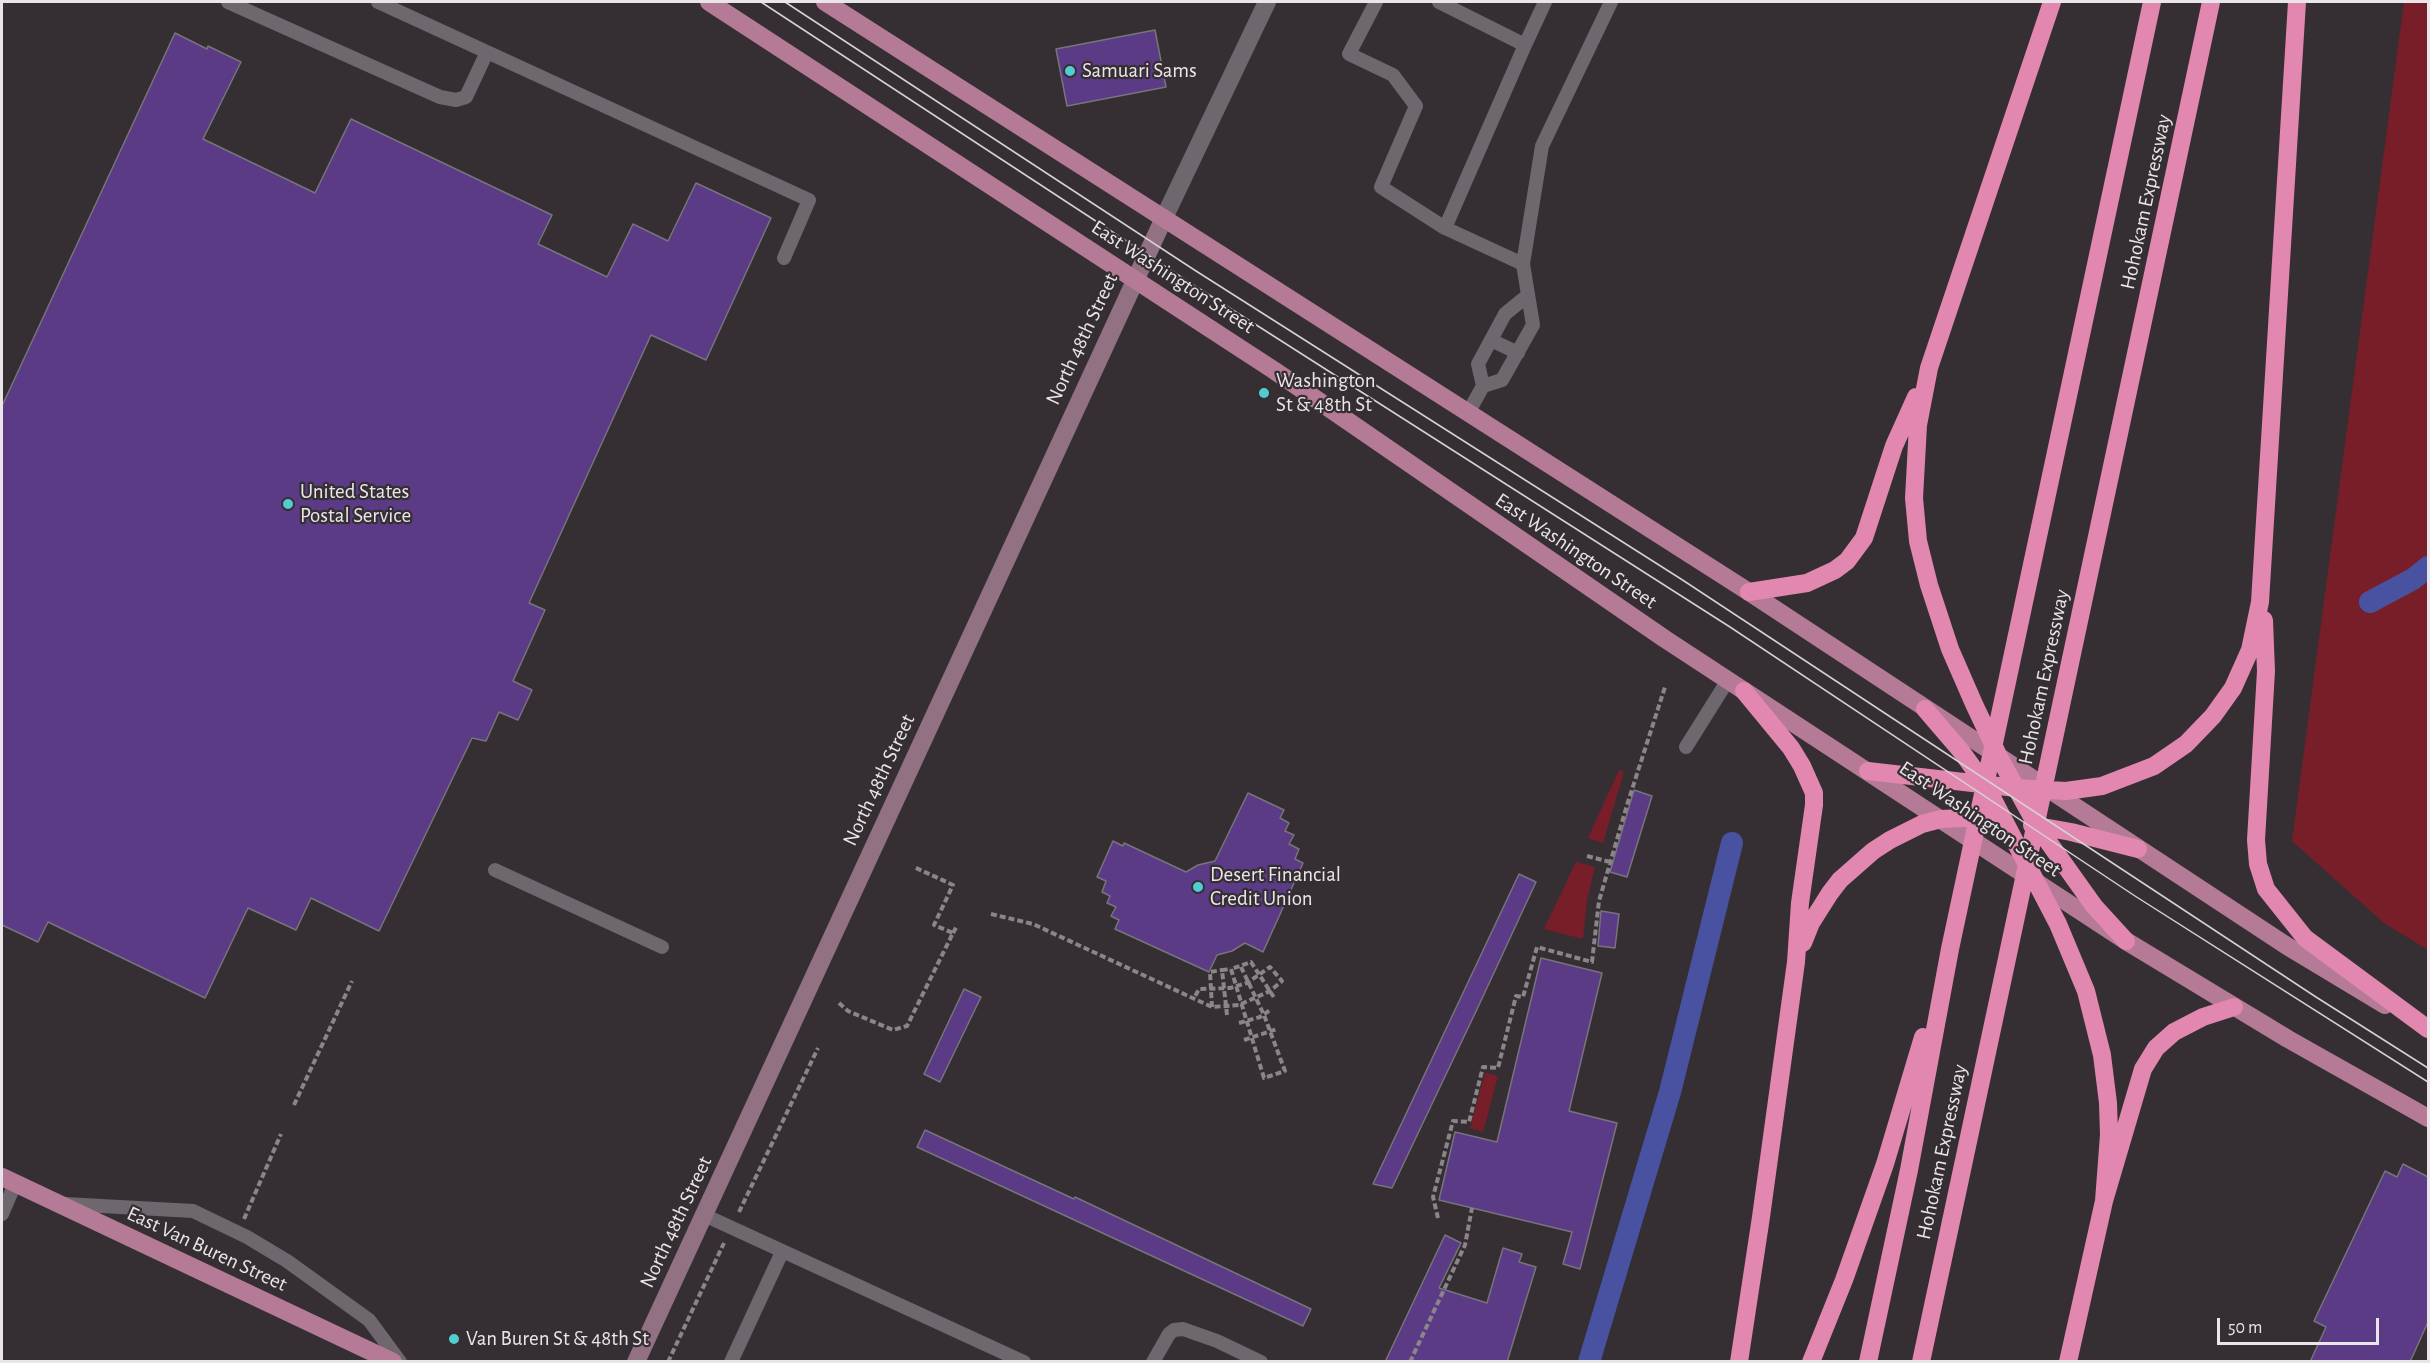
<!DOCTYPE html>
<style>
body{margin:0}
#map{position:relative;width:2430px;height:1363px;overflow:hidden;background:#352f34;font-family:"Alegreya Sans",sans-serif}
canvas{display:block}
.frame{position:absolute;inset:0;border:3px solid #e9e5e9;pointer-events:none}
.scale{position:absolute;left:2217px;top:1318px;width:162px;height:27px;box-sizing:border-box;border:3px solid #e9e5e9;border-top:0;padding-left:8px;font-size:18px;line-height:21px;white-space:nowrap;color:#e9e5e9;-webkit-text-stroke:4px #352f34;paint-order:stroke}
</style>
<div id="map">
<canvas width="2430" height="1363"></canvas>
<div class="frame"></div>
<div class="scale">50 m</div>
</div>
<script>
const ctx = document.querySelector('canvas').getContext('2d');
ctx.lineJoin = 'round';
function fill(path, color) { ctx.fillStyle = color; ctx.fill(path, 'evenodd'); }
const poly = rows => new Path2D(rows.map(r => 'M' + r).join(''));
function strokePath(path, color, width, dash) { ctx.strokeStyle = color; ctx.lineWidth = width; ctx.lineCap = dash ? 'butt' : 'round'; ctx.setLineDash(dash || []); ctx.stroke(path); }
function label(font, color, halo, rows, align = 'center') {
  ctx.font = font + ' "Alegreya Sans",sans-serif'; ctx.lineWidth = 4.5; ctx.setLineDash([]); ctx.textBaseline = 'middle'; ctx.strokeStyle = halo; ctx.fillStyle = color; for (const [text, x, y, turn = 0] of rows) {
    ctx.save(); ctx.translate(x, y); ctx.rotate((+turn || 0) * Math.PI / 180); ctx.textAlign = isNaN(turn) ? turn : align; if (halo) ctx.strokeText(text, 0, 0); ctx.fillText(text, 0, 0); ctx.restore();
  }
}
fill(poly([
 [2404,2,2428,2,2428,950,2384,923,2292,841],
 [1619,770,1624,772,1603,843,1588,838],
 [1576,862,1595,867,1587,900,1583,939,1544,929],
 [1485,1073,1498,1076,1483,1132,1470,1128]
]), '#781e29');
strokePath(poly([
 [2370,602,2413,579,2428,567],
 [1589,1362,1670,1092,1732,843]
]), '#4952a0', 22);
const building = poly([
 [1155,30,1166,87,1067,106,1056,49,1155,30],
 [175,33,207,49,208,46,241,62,203,139,315,193,351,119,552,215,538,244,607,277,633,224,668,241,696,183,771,218,706,360,651,335,529,603,545,610,513,681,532,690,518,720,499,712,486,741,472,738,379,931,311,898,296,930,248,908,205,998,48,922,38,942,2,925,2,406,175,33],
 [1634,790,1652,796,1627,877,1610,872,1634,790],
 [1248,793,1284,810,1280,818,1289,823,1285,831,1294,835,1289,844,1299,849,1295,859,1303,863,1263,952,1245,943,1232,951,1217,955,1209,972,1115,929,1119,920,1111,916,1116,907,1107,903,1110,896,1102,892,1106,881,1097,877,1113,841,1123,846,1124,843,1186,872,1198,865,1215,861,1248,793],
 [1519,874,1536,882,1479,1005,1392,1188,1373,1184,1519,874],
 [1601,911,1619,914,1615,948,1598,946,1601,911],
 [1541,958,1602,973,1569,1111,1617,1123,1580,1269,1563,1264,1572,1232,1439,1200,1455,1132,1497,1142,1541,958],
 [964,989,981,997,940,1082,924,1074,964,989],
 [925,1130,1074,1199,1075,1197,1311,1309,1303,1326,917,1147,925,1130],
 [2403,1164,2428,1177,2428,1322,2410,1362,2310,1362,2326,1327,2314,1321,2385,1171,2397,1177,2403,1164],
 [1445,1235,1461,1243,1439,1288,1487,1303,1503,1248,1522,1254,1519,1262,1536,1267,1507,1362,1385,1362,1445,1235]
]);
fill(building, '#5b3a86');
strokePath(building, '#77747c', 1.5);
strokePath(poly([
 [1587,856,1610,862],
 [991,914,1033,924,1212,1007,1239,1005,1270,991,1282,981,1270,967,1247,983,1230,988,1199,989,1194,998],
 [953,933,957,926],
 [1241,967,1264,1015,1285,1071,1264,1078,1231,969,1251,962,1275,999],
 [839,1003,848,1011,893,1030,907,1026,953,933,934,925,953,885,914,867],
 [1212,1007,1210,972,1222,970],
 [1227,1015,1222,970,1231,969],
 [1239,1023,1260,1017,1270,1010],
 [1244,1040,1277,1029],
 [294,1105,352,981],
 [739,1212,818,1048],
 [1438,1218,1433,1197,1453,1121,1469,1122,1483,1067,1498,1068,1516,996,1523,997,1537,947,1592,962,1599,901,1627,805,1665,687],
 [244,1219,281,1134],
 [668,1362,724,1243],
 [1410,1362,1465,1245,1472,1208]
]), '#8a8589', 4, [6, 3]);
strokePath(poly([
 [228,2,440,97,456,100,466,97,487,52],
 [378,2,809,200,784,258],
 [1376,2,1349,54,1393,75,1416,106,1381,187,1445,228,1523,264],
 [1439,2,1525,45,1445,228],
 [1525,45,1545,2],
 [1527,296,1505,314,1478,364,1483,386,1502,380,1533,325,1523,264,1542,146,1611,2],
 [1491,340,1518,353],
 [1468,413,1483,386],
 [1686,747,1728,680],
 [495,870,662,947],
 [65,1204,193,1211,247,1237,287,1261,369,1320,400,1362],
 [2,1214,15,1184],
 [704,1215,1024,1362],
 [731,1362,782,1252],
 [1153,1362,1169,1334,1174,1330,1183,1329,1217,1341,1261,1362]
]), '#6e676e', 14);
strokePath(poly([
 [1164,218,1267,2]
]), '#6e676e', 18);
strokePath(poly([
 [636,1362,1164,218]
]), '#917182', 18);
strokePath(poly([
 [709,2,1275,371,1665,639,2126,941,2288,1039,2428,1118],
 [825,2,1749,592,2287,946,2385,1005],
 [2,1177,393,1362]
]), '#b47a96', 18);
strokePath(poly([
 [2052,2,1929,368,1918,425,1914,498,1918,541,1929,585,1950,649,1974,704,1999,757,2037,826,2094,906,2126,941],
 [1749,592,1807,583,1835,570,1847,561,1864,538,1894,446,1916,397],
 [2264,620,2266,671,2256,840,2258,864,2266,889,2305,938,2428,1029],
 [1925,709,1961,751,1986,786,2058,924,2086,991,2102,1055,2108,1103,2109,1135,2104,1201],
 [1868,771,2016,788,2066,791,2102,786,2154,766,2186,744,2213,716,2233,688,2250,650,2260,602,2297,2],
 [2032,825,2071,832,2138,849],
 [1803,943,1811,923,1830,893,1840,880,1873,851,1890,840,1922,824,1941,819,1987,817],
 [1739,1362,1761,1217,1796,962,1800,903,1814,805,1814,793,1802,766,1791,748,1744,691],
 [1811,1362,1844,1280,1885,1164,1923,1037],
 [1868,1362,1909,1170,1950,949,2152,2],
 [1921,1362,2211,2],
 [2068,1362,2104,1201,2143,1069,2156,1048,2174,1032,2203,1017,2234,1007]
]), '#e287b0', 18);
strokePath(poly([
 [761,2,1192,284,1730,627,2135,896,2428,1082],
 [785,2,1196,271,1681,579,2316,997,2428,1068]
]), '#d5d1d5', 1.5);
for (const [x, y, r, color] of [
 [1070,71,6,"#52ccd0"],
 [1264,393,6,"#52ccd0"],
 [288,504,6,"#52ccd0"],
 [1198,887,6,"#52ccd0"],
 [454,1339,6,"#52ccd0"]
]) { const dot = new Path2D(); dot.arc(x, y, r, 0, 2 * Math.PI); ctx.fillStyle = color; ctx.fill(dot); strokePath(dot, '#352f34', 2); }
label('21px', '#e9e5e9', '#352f34', [
 ["Samuari Sams",1082,71],
 ["Washington",1276,381],
 ["St & 48th St",1276,405],
 ["United States",300,492],
 ["Postal Service",300,516],
 ["Desert Financial",1210,875],
 ["Credit Union",1210,899],
 ["Van Buren St & 48th St",466,1339]
], 'left');
label('21px', '#e9e5e9', '#352f34', [
 ["Hohokam Expressway",2146,202,-78],
 ["East Washington Street",1173,277,33],
 ["North 48th Street",1082,339,-65],
 ["East Washington Street",1576,551,34],
 ["Hohokam Expressway",2044,677,-78],
 ["North 48th Street",879,780,-65],
 ["East Washington Street",1980,819,34],
 ["Hohokam Expressway",1942,1152,-78],
 ["North 48th Street",676,1222,-65],
 ["East Van Buren Street",207,1249,25]
]);
</script>
